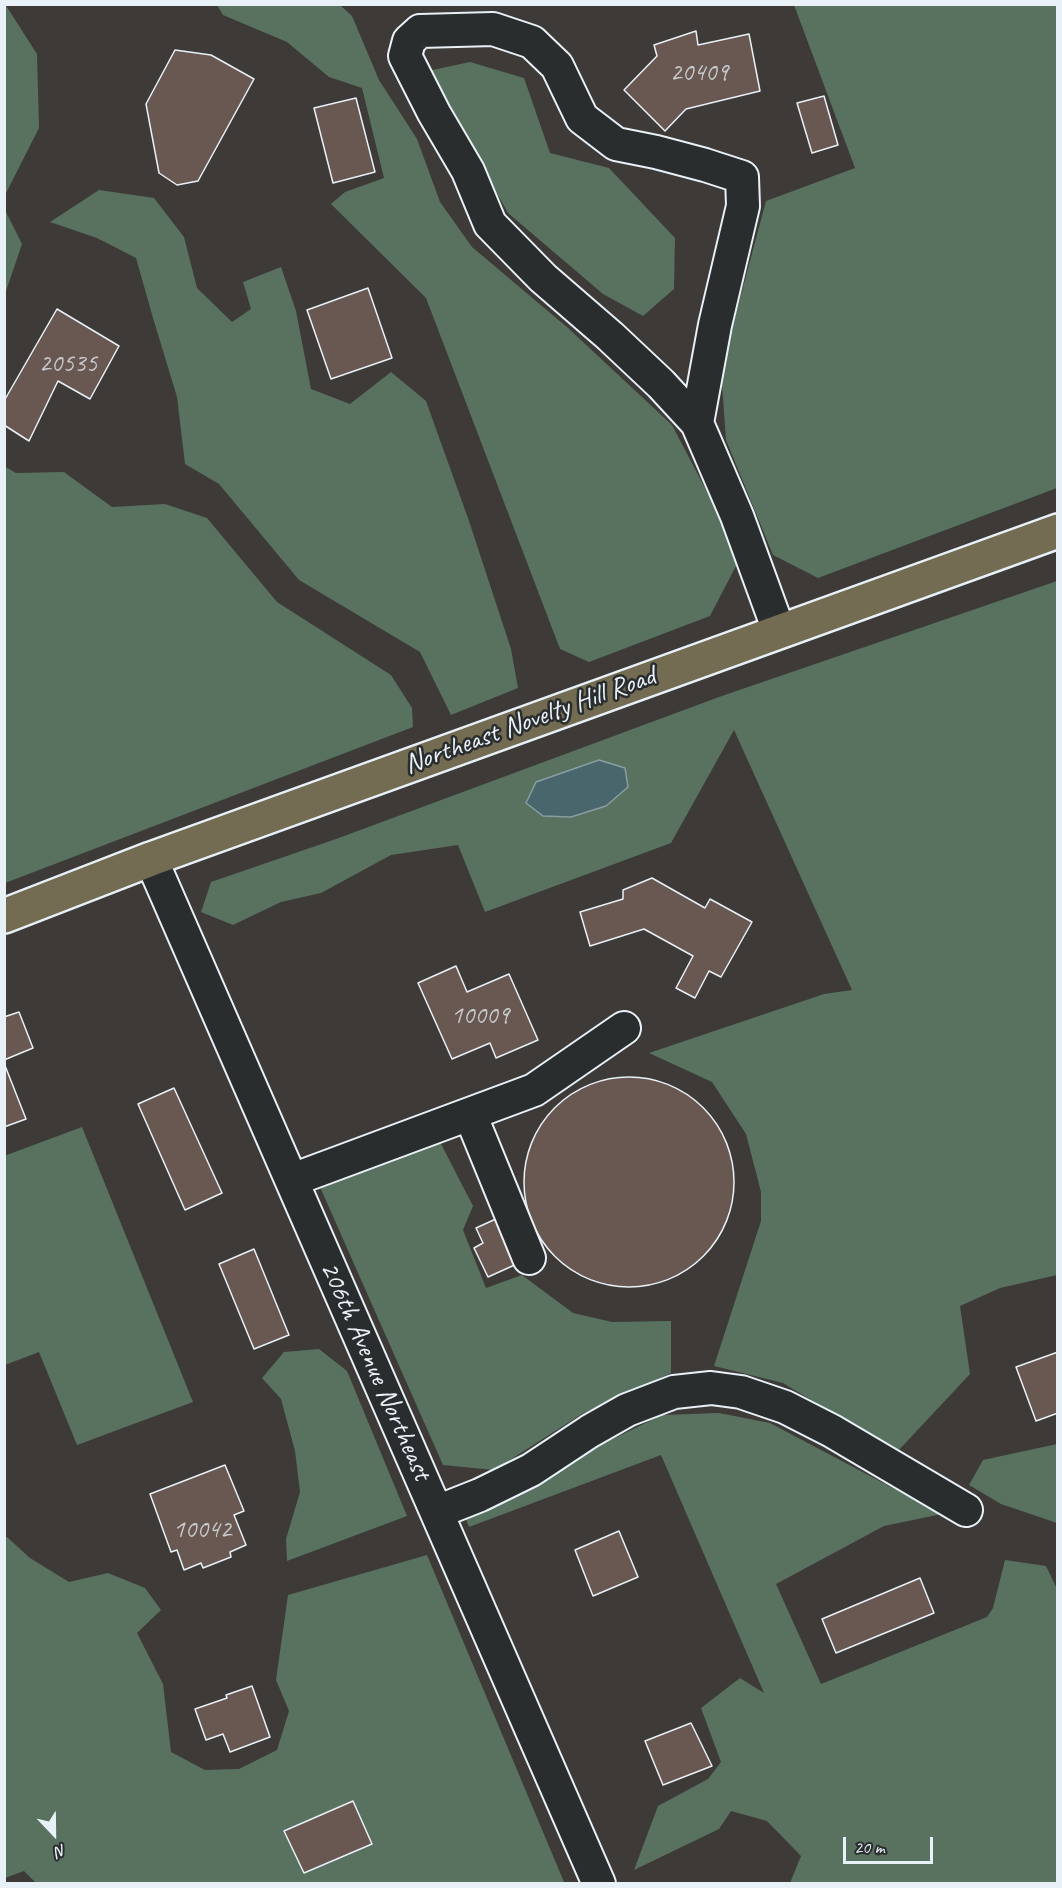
<!DOCTYPE html>
<style>
body{margin:0}
#map{position:relative;width:1062px;height:1888px;overflow:hidden;background:#3d3a38;font-family:Caveat,sans-serif}
canvas{display:block}
.frame{position:absolute;inset:0;border:6px solid #e8f1f8;pointer-events:none}
.north{position:absolute;left:24px;top:1804px;width:60px;height:60px;-webkit-text-stroke:4px #2a2d2e;paint-order:stroke;rotate:158deg;font-size:16px;font-weight:700;line-height:24px;text-align:center;color:#e8f1f8}
.north::after{content:'';display:block;margin:auto;width:21px;height:27px;background:#e8f1f8;clip-path:polygon(50% 0,100% 100%,50% 72%,0 100%)}
.scale{position:absolute;left:843px;top:1837px;width:90px;height:27px;box-sizing:border-box;border:3px solid #e8f1f8;border-top:0;padding-left:8px;font-size:18px;line-height:21px;white-space:nowrap;color:#e8f1f8;-webkit-text-stroke:4px #2a2d2e;paint-order:stroke}
</style>
<div id="map">
<canvas width="1062" height="1888"></canvas>
<div class="frame"></div>
<div class="north">N</div>
<div class="scale">20 m</div>
</div>
<script>
const ctx = document.querySelector('canvas').getContext('2d');
ctx.lineJoin = 'round';
function fill(path, color) { ctx.fillStyle = color; ctx.fill(path, 'evenodd'); }
const poly = rows => new Path2D(rows.map(r => 'M' + r).join(''));
function strokePath(path, color, width, dash) { ctx.strokeStyle = color; ctx.lineWidth = width; ctx.lineCap = dash ? 'butt' : 'round'; ctx.setLineDash(dash || []); ctx.stroke(path); }
function label(font, color, halo, rows, align = 'center') {
  ctx.font = font + ' Caveat,sans-serif'; ctx.lineWidth = 5; ctx.setLineDash([]); ctx.textBaseline = 'middle'; ctx.strokeStyle = halo; ctx.fillStyle = color; for (const [text, x, y, turn = 0] of rows) {
    ctx.save(); ctx.translate(x, y); ctx.rotate((+turn || 0) * Math.PI / 180); ctx.textAlign = isNaN(turn) ? turn : align; if (halo) ctx.strokeText(text, 0, 0); ctx.fillText(text, 0, 0); ctx.restore();
  }
}
fill(poly([
 [5,4,37,54,39,128,5,195],
 [217,5,340,5,352,16,379,80,417,139,440,202,472,247,568,328,672,425,716,509,737,564,710,616,589,662,560,649,426,298,331,204,345,192,384,178,362,88,329,77,287,42,223,15],
 [794,5,1057,5,1057,488,818,578,773,555,726,440,721,370,766,201,855,168],
 [470,62,524,78,550,153,609,168,675,238,674,289,643,316,603,294,508,213,428,71],
 [99,190,154,198,184,237,197,288,232,322,251,309,243,282,281,267,296,311,311,389,350,404,391,372,426,401,469,521,511,649,518,688,451,715,420,652,299,580,219,484,185,464,177,397,153,318,136,258,97,238,50,222],
 [5,210,22,244,5,294],
 [4,466,16,473,64,472,112,507,165,504,207,518,277,602,391,675,412,708,413,727,5,883],
 [1057,581,1057,1275,1000,1288,960,1306,970,1374,897,1452,783,1383,714,1366,761,1221,761,1192,746,1134,712,1082,649,1053,824,994,852,990,734,730,671,843,485,912,458,845,391,855,321,893,281,902,233,925,201,912,211,882,336,839,719,697],
 [82,1127,193,1402,77,1445,39,1352,5,1365,4,1156],
 [438,1138,473,1206,463,1230,486,1288,522,1275,573,1313,612,1322,671,1321,671,1373,582,1414,494,1470,443,1465,316,1178],
 [319,1349,347,1371,407,1516,287,1561,286,1539,300,1492,295,1451,281,1399,262,1378,284,1352],
 [719,1413,770,1423,942,1514,884,1526,776,1584,821,1684,987,1617,993,1608,1005,1560,1046,1566,1058,1591,1057,1883,790,1883,801,1856,767,1821,731,1811,719,1829,634,1870,658,1806,708,1779,721,1762,701,1708,740,1678,764,1693,661,1455,469,1527,463,1512,662,1415],
 [1057,1444,1057,1523,1001,1504,969,1485,983,1460],
 [7,1537,30,1558,69,1582,108,1573,145,1588,161,1610,137,1633,163,1684,171,1752,205,1770,239,1769,277,1750,289,1711,276,1680,288,1595,427,1555,564,1882,563,1883,37,1884,24,1871,5,1878,4,1538]
]), '#58725f');
const water = poly([
 [599,760,625,768,628,787,606,806,571,817,543,816,526,803,536,782,599,760]
]);
fill(water, '#49666c');
strokePath(water, '#899ea4', 1.5);
const building = poly([
 [696,31,698,45,749,34,760,91,686,109,665,131,624,90,657,56,654,45,696,31],
 [175,50,211,55,254,79,198,181,177,185,159,173,146,104,175,50],
 [824,96,838,145,812,153,797,103,824,96],
 [356,98,375,172,333,183,314,108,356,98],
 [368,288,392,358,331,379,307,310,368,288],
 [57,309,119,346,90,399,58,381,29,441,4,425,4,401,57,309],
 [652,878,705,908,710,899,752,922,721,977,709,971,695,998,676,988,693,956,644,929,590,946,580,912,623,899,623,890,652,878],
 [456,966,467,992,509,974,538,1040,496,1058,490,1043,452,1059,418,983,456,966],
 [19,1012,33,1048,4,1060,4,1017,19,1012],
 [4,1063,26,1119,4,1127,4,1063],
 '524 1182a105 105 0 1 1 210 0a105 105 0 1 1-210 0Z',
 [174,1088,222,1193,185,1210,138,1104,174,1088],
 [498,1218,519,1263,488,1277,474,1248,483,1243,476,1228,498,1218],
 [254,1249,289,1335,254,1349,219,1264,254,1249],
 [1058,1352,1058,1413,1036,1421,1016,1367,1058,1352],
 [225,1465,244,1511,234,1515,246,1545,230,1552,231,1557,203,1568,201,1563,184,1570,177,1550,171,1552,150,1494,225,1465],
 [619,1531,638,1577,593,1596,575,1550,619,1531],
 [920,1578,934,1613,836,1653,822,1619,920,1578],
 [252,1686,270,1737,230,1752,223,1734,206,1740,195,1709,227,1698,226,1695,252,1686],
 [691,1723,712,1766,663,1785,645,1741,691,1723],
 [353,1801,372,1844,304,1873,284,1831,353,1801]
]);
fill(building, '#695851');
strokePath(building, '#e8f1f8', 1.5);
const minor = poly([
 [697,423,715,325,743,206,742,177,705,165,656,152,616,144,582,118,557,66,532,42,493,29,420,31,409,41,405,56,434,113,468,171,490,224,543,278,610,336,661,384,697,423,737,516,779,631],
 [151,859,599,1884],
 [470,1114,529,1258],
 [292,1180,534,1090,624,1028],
 [437,1512,480,1495,531,1470,590,1431,627,1410,674,1392,711,1388,741,1392,785,1407,832,1431,966,1510]
]);
const major = poly([
 [4,916,151,859,1058,531]
]);
strokePath(minor, '#e8f1f8', 36);
strokePath(major, '#e8f1f8', 38);
strokePath(minor, '#2a2d2e', 32);
strokePath(major, '#736b52', 33);
label('26px', '#c8cbce', null, [
 ["20409",699,73],
 ["20535",68,364],
 ["10009",480,1016],
 ["10042",202,1530]
]);
label('28px', '#e8f1f8', '#2a2d2e', [
 ["Northeast Novelty Hill Road",530,721,-20],
 ["206th Avenue Northeast",375,1371,66]
]);
</script>
